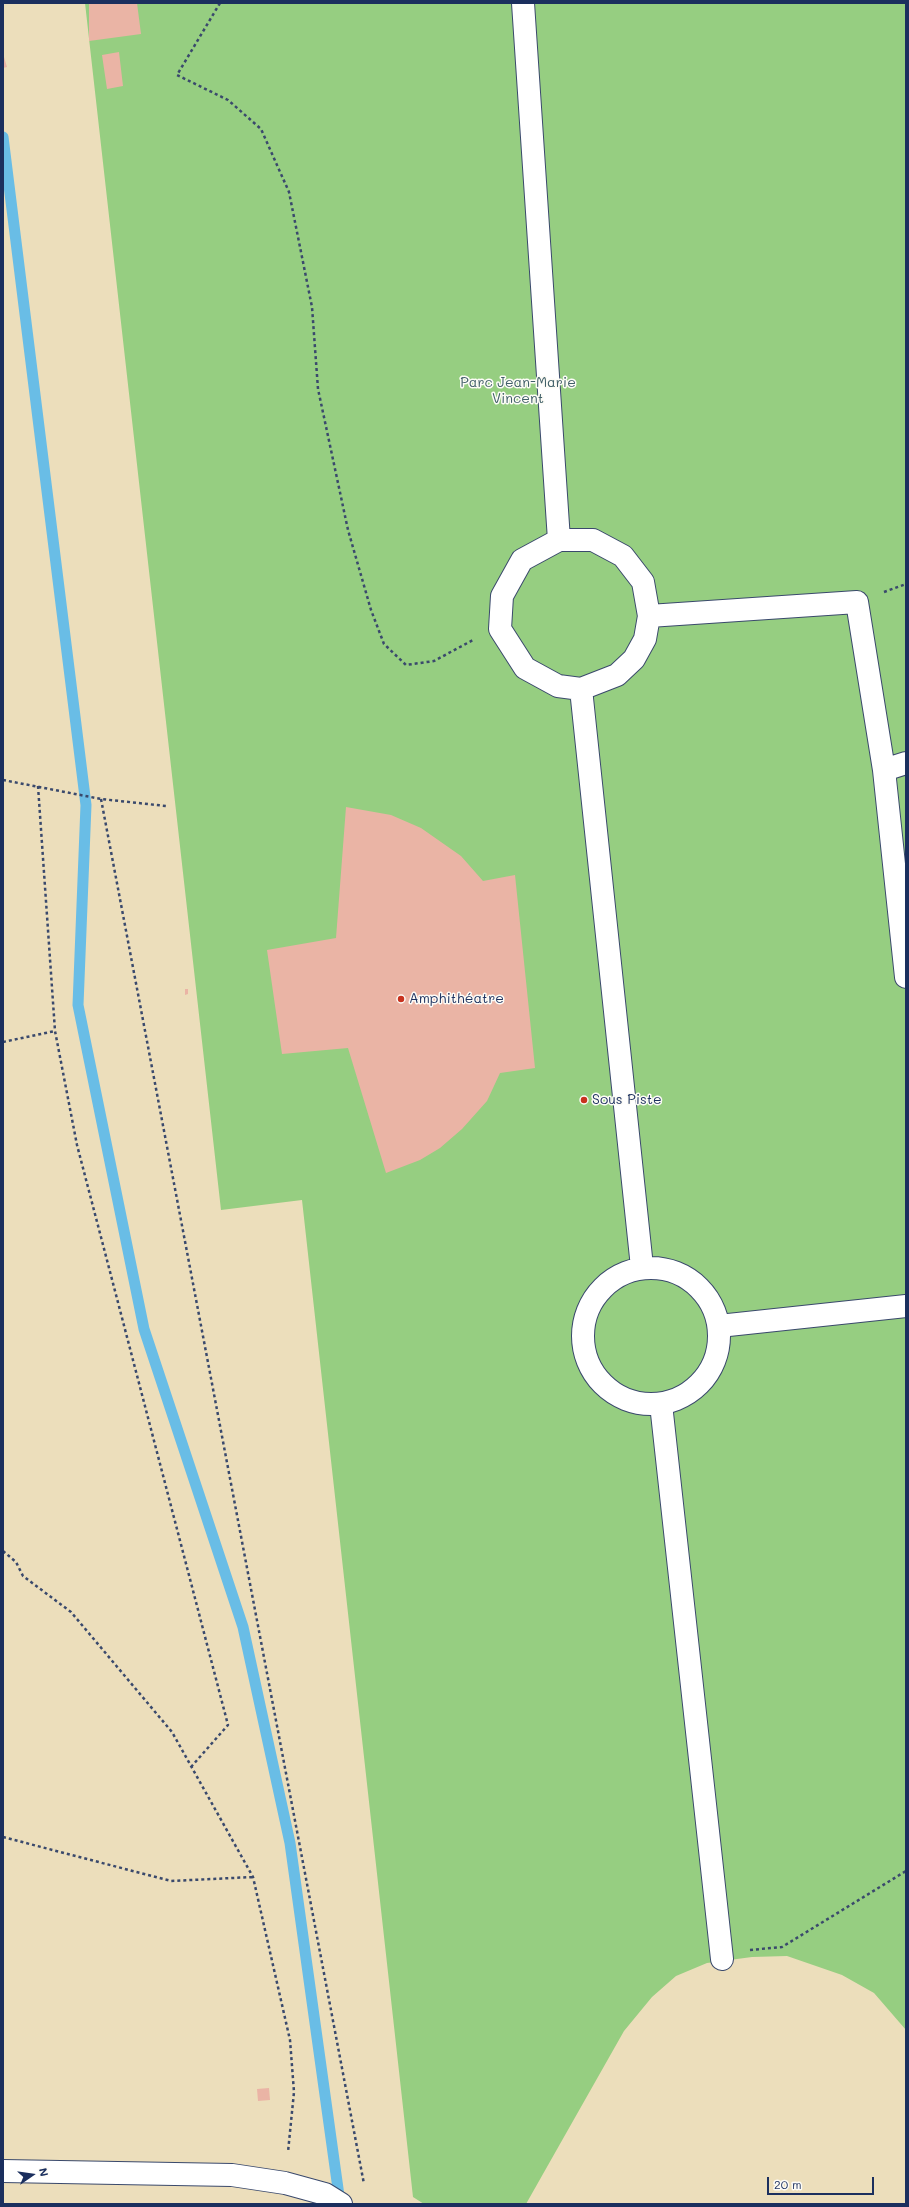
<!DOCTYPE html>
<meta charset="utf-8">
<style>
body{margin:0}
#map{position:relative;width:909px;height:2207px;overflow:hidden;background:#ecdebb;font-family:Mali,sans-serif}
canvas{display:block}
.frame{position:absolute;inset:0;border:4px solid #1b2f5e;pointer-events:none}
.north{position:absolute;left:12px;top:2155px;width:40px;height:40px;-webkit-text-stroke:3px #fdfcf7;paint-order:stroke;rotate:77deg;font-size:11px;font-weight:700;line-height:16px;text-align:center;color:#1b2f5e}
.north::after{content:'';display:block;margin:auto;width:14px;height:18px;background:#1b2f5e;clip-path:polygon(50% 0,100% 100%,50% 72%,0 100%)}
.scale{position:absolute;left:767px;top:2177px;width:107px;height:18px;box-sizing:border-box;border:2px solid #1b2f5e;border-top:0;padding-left:5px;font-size:12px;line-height:14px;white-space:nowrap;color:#1b2f5e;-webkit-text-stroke:3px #fdfcf7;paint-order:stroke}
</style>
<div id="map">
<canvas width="909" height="2207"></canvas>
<div class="frame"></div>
<div class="north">N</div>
<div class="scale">20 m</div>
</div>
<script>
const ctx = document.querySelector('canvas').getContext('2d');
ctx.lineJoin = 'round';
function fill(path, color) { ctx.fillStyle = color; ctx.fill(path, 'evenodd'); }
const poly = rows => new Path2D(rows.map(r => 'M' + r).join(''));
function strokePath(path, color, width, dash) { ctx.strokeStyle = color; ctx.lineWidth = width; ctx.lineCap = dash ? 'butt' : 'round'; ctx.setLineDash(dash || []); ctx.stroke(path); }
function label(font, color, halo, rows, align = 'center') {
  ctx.font = font + ' Mali,sans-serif'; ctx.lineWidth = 3; ctx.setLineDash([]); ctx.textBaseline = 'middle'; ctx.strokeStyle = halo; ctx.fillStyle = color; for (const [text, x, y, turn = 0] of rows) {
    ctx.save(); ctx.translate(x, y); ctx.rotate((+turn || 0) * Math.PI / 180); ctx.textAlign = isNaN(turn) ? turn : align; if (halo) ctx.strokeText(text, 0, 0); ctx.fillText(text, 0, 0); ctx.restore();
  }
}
fill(poly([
 [85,3,906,3,906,2030,874,1993,842,1975,787,1956,752,1957,707,1963,676,1976,652,1997,624,2031,526,2204,424,2204,413,2197,302,1200,221,1210]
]), '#96ce81');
strokePath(poly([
 [3,137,86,805,78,1005,144,1329,243,1627,290,1843,340,2203]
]), '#69bde6', 11);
fill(poly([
 [89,3,137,3,141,34,89,41],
 [119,52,123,86,107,89,102,55],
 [4,57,7,67,3,68,3,58],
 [346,807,391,815,421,828,461,856,483,881,515,875,535,1068,500,1073,487,1101,462,1129,440,1148,420,1160,386,1173,348,1048,282,1054,267,950,336,938],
 [185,989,188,989,188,994,185,995],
 [269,2088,270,2100,258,2101,257,2089]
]), '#eab4a5');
const minor = poly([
 [523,3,559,540],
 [559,540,593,540,623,556,643,582,649,616,645,639,634,659,617,675,581,689,558,686,525,668,500,629,502,596,522,560,559,540],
 [649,616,857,602,884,770,906,977],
 [581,689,642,1267],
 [884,770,906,763],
 '583 1336a68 68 0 1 1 136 0a68 68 0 1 1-136 0Z',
 [719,1326,906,1306],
 [661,1404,722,1959],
 [3,2171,232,2175,285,2183,325,2194,341,2204]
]);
strokePath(minor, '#3a496c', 24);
strokePath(poly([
 [220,3,177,75,228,100,261,129,289,192,312,307,318,389,348,530,371,610,384,644,406,665,434,661,473,640],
 [884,592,906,584],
 [3,780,101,799,166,806],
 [38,786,55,1031,77,1145,228,1725,191,1767],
 [101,799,364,2184],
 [3,1042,55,1031],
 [3,1551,16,1562,23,1576,71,1612,172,1732,253,1877,290,2040,294,2092,288,2152],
 [3,1837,171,1881,253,1877],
 [750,1950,782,1947,906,1871]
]), '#3a496c', 2.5, [3, 3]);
strokePath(minor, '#fff', 22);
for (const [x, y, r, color] of [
 [401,999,4,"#c8321e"],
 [584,1100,4,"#c8321e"]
]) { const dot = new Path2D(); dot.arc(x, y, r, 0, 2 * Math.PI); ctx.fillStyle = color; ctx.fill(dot); strokePath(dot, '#fdfcf7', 1.5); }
label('14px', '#405f68', '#fdfcf7', [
 ["Parc Jean-Marie",518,383],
 ["Vincent",518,399]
]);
label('14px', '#1b2f5e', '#fdfcf7', [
 ["Amphithéatre",409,999],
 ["Sous Piste",592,1100]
], 'left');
</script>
